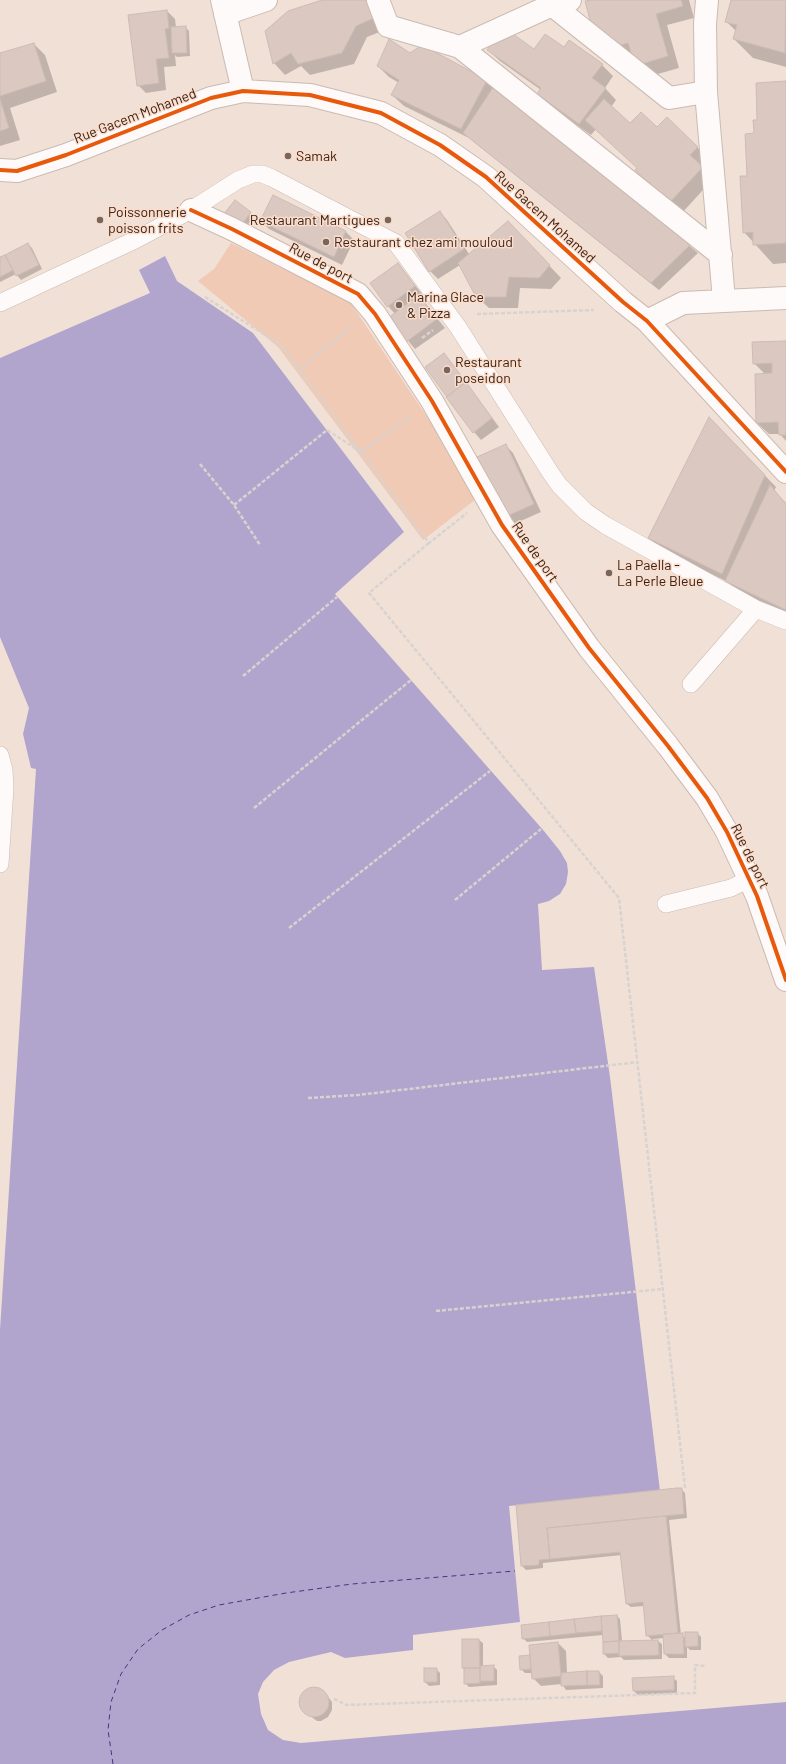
<!DOCTYPE html>
<style>
body{margin:0}
canvas{display:block;background:#f1e0d6}
</style>
<canvas width="786" height="1764"></canvas>
<script>
const ctx = document.querySelector('canvas').getContext('2d');
ctx.lineJoin = 'round';
function fill(path, color) { ctx.fillStyle = color; ctx.fill(path, 'evenodd'); }
const poly = rows => new Path2D(rows.map(r => 'M' + r).join(''));
function strokePath(path, color, width, dash) { ctx.strokeStyle = color; ctx.lineWidth = width; ctx.lineCap = dash ? 'butt' : 'round'; ctx.setLineDash(dash || []); ctx.stroke(path); }
function label(font, color, halo, rows, align = 'center') {
  ctx.font = font + ' Barlow,sans-serif'; ctx.lineWidth = 3; ctx.setLineDash([]); ctx.textBaseline = 'middle'; ctx.strokeStyle = halo; ctx.fillStyle = color; for (const [text, x, y, turn = 0] of rows) {
    ctx.save(); ctx.translate(x, y); ctx.rotate((+turn || 0) * Math.PI / 180); ctx.textAlign = isNaN(turn) ? turn : align; if (halo) ctx.strokeText(text, 0, 0); ctx.fillText(text, 0, 0); ctx.restore();
  }
}
fill(poly([
 [231,243,350,302,480,496,423,540,278,347,198,281,214,269]
]), '#f0cab4');
fill(poly([
 [165,256,177,281,253,333,404,532,335,594,544,831,560,851,567,863,568,872,566,884,560,894,549,901,538,904,542,970,594,967,610,1077,660,1491,509,1506,520,1622,413,1635,413,1650,345,1658,331,1652,289,1662,274,1670,263,1682,258,1694,261,1714,268,1730,283,1740,301,1743,786,1702,786,1764,0,1764,0,1330,36,769,31,768,23,734,29,708,0,637,0,358,150,293,139,270]
]), '#b1a5cd');
fill(poly([
 [325,0,377,0,385,30,367,37,354,64,310,75,301,66,285,75,274,63],
 [594,0,689,0,694,18,667,25,679,68,647,77,611,62],
 [732,0,786,0,786,67,753,58,734,39,736,31,726,21],
 [167,11,175,19,176,27,185,27,189,31,190,56,177,57,175,55,176,66,164,67,166,90,146,93,138,85],
 [34,44,45,55,57,92,10,108,20,140,0,146,0,54],
 [564,49,602,65,613,76,605,88,616,100,611,107,630,124,657,128,697,147,709,159,713,179,682,213,638,168,596,129,591,135,550,106,538,94,541,90,500,61,488,50],
 [410,54,486,81,494,88,496,84,698,253,659,290,469,138,404,106,392,95,399,83,389,77,378,66],
 [786,82,786,263,773,264,744,232,748,177,755,134],
 [273,197,346,232,354,240,342,265,269,229,261,221],
 [235,201,254,216,244,230],
 [440,212,447,220,469,254,519,234,561,278,551,289,520,288,518,308,489,308,477,297,460,265,438,279,430,271],
 [28,244,32,248,42,269,21,280,16,274,0,282,0,258],
 [398,264,422,294,419,296,445,328,415,349,389,318,395,314,388,306],
 [786,342,786,441,780,434,769,434,757,423,766,375,754,363],
 [469,387,499,427,481,440,474,432],
 [721,430,776,487,774,491,786,503,786,615,738,592,728,582,661,550,649,538],
 [505,445,513,453,541,512,514,524,506,517],
 [681,1489,685,1493,687,1518,669,1520,681,1635,686,1638,697,1633,701,1637,701,1650,690,1650,687,1647,687,1658,669,1658,665,1654,665,1638,653,1639,653,1641,658,1641,662,1644,662,1659,624,1660,621,1657,608,1658,604,1654,603,1635,527,1642,523,1638,522,1626,617,1616,620,1619,622,1641,653,1641,647,1635,644,1606,631,1607,627,1604,622,1555,543,1563,543,1568,526,1570,522,1566,517,1506],
 [463,1640,479,1640,483,1643,483,1666,493,1666,497,1670,497,1685,469,1687,465,1683,465,1670,463,1668],
 [558,1643,566,1651,567,1673,599,1672,603,1676,603,1688,566,1690,562,1684,541,1686,533,1678,533,1673,525,1673,521,1669,530,1656],
 [436,1669,440,1673,440,1685,429,1686,425,1682],
 [673,1678,677,1681,677,1693,638,1695,634,1691],
 [317,1688,326,1694,332,1702,332,1710,328,1717,321,1721,317,1721,302,1710,300,1700,306,1691]
]), '#0003');
strokePath(poly([
 [113,1764,108,1730,111,1702,121,1674,138,1649,162,1630,189,1615,219,1605,286,1593,352,1584,515,1571]
]), '#47357f', 1, [5, 4]);
const building = poly([
 [322,0,369,0,374,18,356,26,342,53,298,64,291,53,273,64,265,31,288,11,322,0],
 [590,0,681,0,683,6,656,14,668,56,635,66,628,43,598,51,585,1,590,0],
 [731,0,786,0,785,53,733,39,737,25,725,22,731,0],
 [167,10,169,28,165,29,169,58,156,59,159,83,137,86,128,15,167,10],
 [186,26,187,53,172,53,171,27,186,26],
 [503,27,534,49,545,34,564,47,569,40,603,64,592,78,606,88,579,124,537,94,541,88,487,50,503,27],
 [389,39,410,53,422,45,487,80,461,129,391,95,399,80,377,66,389,39],
 [34,43,46,81,0,96,0,53,34,43],
 [786,81,786,243,753,245,753,232,743,233,740,176,747,176,745,134,754,133,753,120,757,120,756,83,786,81],
 [496,83,691,244,651,283,463,133,496,83],
 [0,99,9,128,0,131,0,99],
 [604,99,630,123,641,112,657,127,667,117,698,147,690,155,703,167,670,202,635,170,637,168,585,120,604,99],
 [273,195,346,231,334,257,260,221,273,195],
 [235,200,251,212,240,227,223,215,235,200],
 [440,211,464,249,429,272,405,233,440,211],
 [508,221,550,265,539,278,509,277,506,297,476,297,458,263,508,221],
 [28,243,39,265,16,276,5,255,28,243],
 [5,255,13,270,0,277,0,257,5,255],
 [398,263,415,286,387,307,370,283,398,263],
 [419,295,437,319,406,342,388,318,419,295],
 [786,341,786,435,779,435,778,422,756,423,755,374,772,373,772,363,753,364,752,342,786,341],
 [444,353,466,382,447,397,425,367,444,353],
 [466,382,492,418,473,433,446,397,466,382],
 [709,417,765,475,722,574,648,538,709,417],
 [506,444,534,504,505,517,477,457,506,444],
 [770,485,786,504,786,610,725,581,770,485],
 [677,1488,682,1488,684,1514,547,1528,550,1559,539,1560,539,1565,521,1566,516,1505,677,1488],
 [666,1516,678,1633,646,1636,643,1602,626,1604,620,1552,550,1559,547,1528,666,1516],
 [617,1615,619,1641,603,1642,601,1616,617,1615],
 [601,1616,602,1631,576,1633,574,1619,601,1616],
 [574,1619,576,1633,550,1636,549,1622,574,1619],
 [549,1622,550,1636,522,1639,521,1625,549,1622],
 [685,1632,698,1632,698,1646,685,1647,685,1632],
 [683,1633,684,1654,664,1654,663,1634,683,1633],
 [462,1639,479,1639,480,1668,462,1668,462,1639],
 [658,1640,659,1655,619,1656,619,1641,658,1640],
 [619,1641,619,1653,603,1654,603,1642,619,1641],
 [558,1642,561,1676,532,1679,529,1645,558,1642],
 [530,1655,531,1669,520,1670,519,1656,530,1655],
 [494,1665,494,1681,480,1681,480,1666,494,1665],
 [424,1668,437,1668,437,1682,424,1682,424,1668],
 [464,1668,480,1668,480,1683,464,1684,464,1668],
 [587,1671,599,1671,600,1685,587,1685,587,1671],
 [587,1671,587,1685,561,1686,561,1673,587,1671],
 [674,1676,674,1690,633,1691,632,1678,674,1676],
 '299 1702a15 15 0 1 1 30 0a15 15 0 1 1-30 0Z'
]);
fill(building, '#dbc8c1');
strokePath(building, '#ccbcb6', 1);
const service = poly([
 [0,303,135,240,191,210,238,180,253,174,262,174,272,178,396,243,458,327,550,472,559,485,586,512,605,525,756,609,786,621],
 [691,684,756,609],
 [0,755,4,770,5,788,0,864],
 [666,904,731,888,749,879]
]);
const minor = poly([
 [222,0,243,91],
 [378,0,388,26,460,47,721,255],
 [707,0,705,24,706,92,724,300],
 [552,5,669,98,706,92],
 [225,14,266,0],
 [460,47,552,5,570,0],
 [0,170,17,171,66,155,211,98,243,91,310,95,381,113,440,145,486,177,623,302,647,321,786,472],
 [191,210,232,229,358,294,375,314,432,401,502,525,589,648,668,746,707,798,727,832,757,896,786,980],
 [647,321,683,303,786,298]
]);
strokePath(service, '#cabbb2', 18);
strokePath(minor, '#cabbb2', 24);
strokePath(poly([
 [205,297,281,345,429,543,467,513],
 [477,314,594,310],
 [422,338,433,330],
 [299,370,351,326],
 [200,464,234,505,260,545],
 [234,505,327,430,361,452,411,416],
 [429,543,369,593,619,898,685,1488],
 [243,676,337,597],
 [254,808,411,680],
 [455,900,541,829],
 [289,928,490,771],
 [308,1098,358,1095,638,1062],
 [436,1311,663,1289],
 [334,1699,347,1705,695,1693,695,1665,705,1666]
]), '#d8d3d0', 2.5, [4, 2]);
strokePath(service, '#fdfaf9', 17);
strokePath(minor, '#fdfaf9', 22);
strokePath(poly([
 [0,170,17,171,66,155,211,98,243,91,310,95,381,113,440,145,486,177,623,302,647,321,786,472],
 [191,210,232,229,358,294,375,314,432,401,502,525,589,648,668,746,707,798,727,832,757,896,786,980]
]), '#e8590c', 4);
for (const [x, y, r, color] of [
 [288,156,4,"#76665d"],
 [100,220,4,"#76665d"],
 [388,220,4,"#76665d"],
 [326,242,4,"#76665d"],
 [399,305,4,"#76665d"],
 [447,370,4,"#76665d"],
 [609,573,4,"#76665d"]
]) { const dot = new Path2D(); dot.arc(x, y, r, 0, 2 * Math.PI); ctx.fillStyle = color; ctx.fill(dot); strokePath(dot, '#fddcca', 1.5); }
label('14px', '#34251c', '#fddcca', [
 ["Rue Gacem Mohamed",135,116,-21],
 ["Rue Gacem Mohamed",545,217,42],
 ["Rue de port",321,263,28],
 ["Rue de port",535,552,55],
 ["Rue de port",750,856,64]
]);
label('14px', '#34251c', '#fddcca', [
 ["Samak",296,156],
 ["Poissonnerie",108,212],
 ["poisson frits",108,228],
 ["Restaurant Martigues",380,220,"right"],
 ["Restaurant chez ami mouloud",334,242],
 ["Marina Glace",407,297],
 ["& Pizza",407,313],
 ["Restaurant",455,362],
 ["poseidon",455,378],
 ["La Paella -",617,565],
 ["La Perle Bleue",617,581]
], 'left');
</script>
